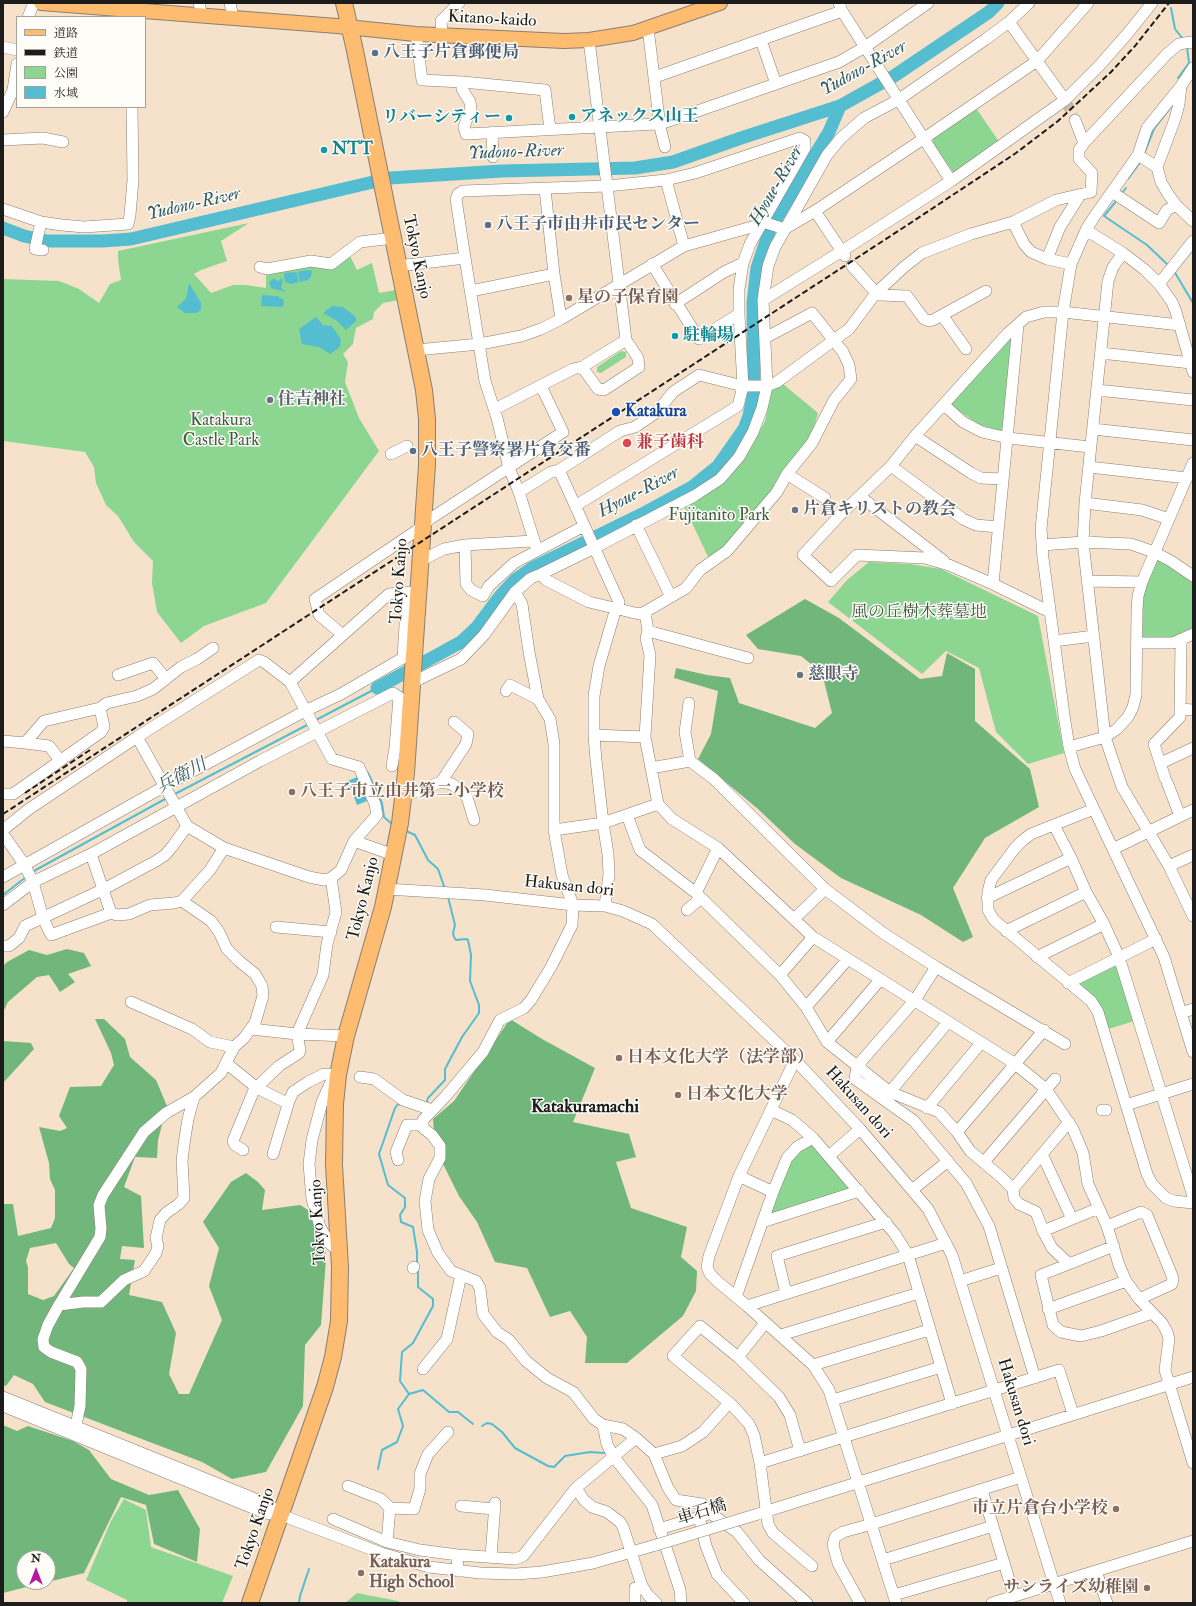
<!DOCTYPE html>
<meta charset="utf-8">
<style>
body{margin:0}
#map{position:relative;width:1196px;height:1606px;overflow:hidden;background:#f6e2cb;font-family:"IM FELL Double Pica","Noto Serif JP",serif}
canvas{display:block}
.frame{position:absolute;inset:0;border:4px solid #1c1c1c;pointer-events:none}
.legend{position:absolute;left:16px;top:16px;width:130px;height:92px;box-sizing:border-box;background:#fdfcf7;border:1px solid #a3a29f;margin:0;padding:5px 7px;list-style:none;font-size:12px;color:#1c1c1c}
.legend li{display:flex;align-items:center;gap:8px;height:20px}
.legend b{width:20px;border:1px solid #a3a29f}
.north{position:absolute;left:16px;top:1550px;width:40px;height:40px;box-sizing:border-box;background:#fdfcf7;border:1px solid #a3a29f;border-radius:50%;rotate:0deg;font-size:11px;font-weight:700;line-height:16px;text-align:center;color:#1c1c1c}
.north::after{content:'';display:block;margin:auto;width:14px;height:18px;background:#b5179e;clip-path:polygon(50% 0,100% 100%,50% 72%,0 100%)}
</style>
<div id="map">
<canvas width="1196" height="1606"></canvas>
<div class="frame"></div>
<ul class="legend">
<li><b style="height:5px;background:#fdbc6f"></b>道路</li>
<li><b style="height:5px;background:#1c1c1c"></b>鉄道</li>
<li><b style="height:11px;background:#8cd692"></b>公園</li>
<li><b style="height:11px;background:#54bdd0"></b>水域</li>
</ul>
<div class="north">N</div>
</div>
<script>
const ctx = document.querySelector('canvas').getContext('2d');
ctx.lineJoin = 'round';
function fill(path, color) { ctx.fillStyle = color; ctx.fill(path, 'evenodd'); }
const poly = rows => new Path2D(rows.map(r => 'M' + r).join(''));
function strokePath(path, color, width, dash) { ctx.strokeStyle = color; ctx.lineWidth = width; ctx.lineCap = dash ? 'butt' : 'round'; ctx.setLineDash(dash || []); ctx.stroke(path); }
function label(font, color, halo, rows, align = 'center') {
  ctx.font = font + ' "IM FELL Double Pica","Noto Serif JP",serif'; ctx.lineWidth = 3; ctx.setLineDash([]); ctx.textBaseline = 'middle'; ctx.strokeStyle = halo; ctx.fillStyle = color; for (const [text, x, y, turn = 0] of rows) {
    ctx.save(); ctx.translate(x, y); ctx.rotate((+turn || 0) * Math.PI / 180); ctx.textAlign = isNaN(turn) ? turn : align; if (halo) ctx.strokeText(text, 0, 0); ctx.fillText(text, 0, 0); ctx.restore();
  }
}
fill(poly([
 [976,108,1000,143,957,173,953,172,932,143,934,137],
 [249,223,221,241,227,261,201,270,194,274,211,293,233,285,246,285,266,288,266,272,349,254,357,270,372,263,379,293,396,290,399,300,383,303,374,312,373,319,356,328,353,344,343,354,348,362,345,382,359,418,379,451,266,603,204,626,181,643,157,612,152,583,153,561,134,542,118,516,106,505,96,483,94,467,85,452,3,441,3,279,59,281,79,289,99,303,110,284,121,280,118,260,118,251],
 [1012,336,1005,432,980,425,956,409,952,406,952,401],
 [621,351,626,352,626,357,601,373,597,372,597,367],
 [783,384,818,413,813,431,777,485,723,552,710,561,684,506,729,476,748,453,765,421,772,389],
 [1158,559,1193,579,1193,629,1171,639,1144,640,1141,637,1141,610,1146,581],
 [869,562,910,564,941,569,1038,616,1064,753,1028,764,996,732,979,668,946,651,922,674,828,602,847,580],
 [1114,963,1120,965,1138,1020,1108,1029,1093,996,1080,986,1081,979],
 [808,1144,814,1145,851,1190,772,1215,769,1212,792,1158],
 [124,1499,146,1510,151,1547,233,1576,222,1603,127,1603,127,1600,86,1580,111,1521],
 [357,1593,398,1601,401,1603,345,1603]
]), '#8cd692');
fill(poly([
 [805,599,839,618,920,679,942,676,947,653,975,669,975,721,1030,769,1039,807,985,838,953,888,973,937,963,942,921,915,841,878,795,844,758,809,698,759,711,734,718,691,674,678,676,668,707,675,730,678,739,703,815,728,832,713,822,673,801,656,758,649,746,635],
 [67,949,84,953,91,966,68,974,75,982,60,992,49,975,37,977,8,1002,3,1012,3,966,7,962,29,950,47,955],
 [95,1019,104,1019,125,1039,130,1057,156,1080,167,1106,158,1140,157,1158,135,1157,124,1187,141,1196,144,1248,122,1246,120,1259,135,1260,129,1295,162,1302,176,1333,169,1374,179,1394,189,1394,222,1320,209,1286,219,1248,203,1222,231,1182,246,1173,258,1182,265,1190,262,1210,300,1205,323,1219,326,1259,321,1325,305,1345,303,1406,266,1472,232,1479,202,1462,45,1402,33,1384,14,1375,6,1386,3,1385,3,1204,13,1204,18,1236,51,1228,55,1218,55,1190,50,1179,49,1163,39,1127,60,1131,67,1128,59,1116,70,1087,101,1086,114,1065,111,1053],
 [56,1243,69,1264,74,1268,54,1296,43,1300,28,1294,28,1267,26,1261,30,1248],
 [510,1019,542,1039,595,1068,573,1122,629,1134,636,1157,616,1162,631,1208,687,1227,681,1257,697,1271,696,1291,683,1316,627,1363,585,1363,587,1337,570,1311,550,1317,527,1268,495,1262,477,1222,459,1196,435,1148,433,1119,454,1101],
 [3,1041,31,1043,34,1049,3,1083],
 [3,1425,17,1431,28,1426,73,1441,89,1450,111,1479,149,1495,178,1490,200,1529,197,1562,154,1544,146,1505,121,1497,84,1573,48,1582,48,1558,24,1558,24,1582,46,1582,3,1593]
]), '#71b77c');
fill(poly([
 [310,270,312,271,311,277,308,280,300,282,298,273,300,271],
 [294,272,297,273,299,282,291,284,285,282,284,273],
 [275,278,277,281,279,281,281,278,283,280,281,288,286,292,271,288,269,282],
 [189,283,201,303,201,310,196,313,185,313,177,307,186,299],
 [262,295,277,296,284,300,283,307,261,306],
 [332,306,343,307,356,317,356,321,346,330,337,321,323,313],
 [316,317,323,325,332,326,341,340,340,347,330,354,319,347,302,344,299,329],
 [357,777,367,801,357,805,348,781]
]), '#54bdd0');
strokePath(poly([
 [1171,8,1175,29,1183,39],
 [1178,78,1189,63,1187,47],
 [1144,154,1154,129,1174,103],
 [1128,179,1141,161],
 [1122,193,1126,188],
 [1117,200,1104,216,1147,245,1168,265],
 [1174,271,1193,303],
 [314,721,377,688],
 [368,773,382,803,384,817,393,825],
 [173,795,309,724],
 [406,831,415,835,428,860,438,869,445,889],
 [32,872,167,798],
 [3,895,26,877],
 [426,1104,428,1098,445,1080,445,1069,462,1037,479,1013,479,1005,470,981,471,955,468,940,466,939,456,940,454,937,453,933,455,925,448,897],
 [402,1105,398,1104,395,1108,379,1154,388,1185,405,1198,405,1207,400,1215,401,1222,413,1227,417,1252,417,1265],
 [409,1394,423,1390,449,1412,458,1412,473,1424],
 [482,1426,487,1423,492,1424,502,1432,515,1448,548,1466,554,1467,565,1456,590,1452,604,1453],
 [378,1469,382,1450,397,1442,403,1426,398,1409,409,1394,400,1381,402,1352,413,1343,433,1306,433,1299,418,1287,418,1269],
 [299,1603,300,1596,309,1569]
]), '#54bdd0', 2);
strokePath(poly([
 [3,228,24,236,47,241,103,241,131,239,390,178,502,171,635,168,673,162,741,138,840,106,894,76,989,12,998,3],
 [377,688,461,642,477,627,501,595,516,579,532,568,646,512,692,487,718,466,744,429,749,416,754,393,753,303,757,268,770,229,829,132,840,106]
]), '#54bdd0', 13);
strokePath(poly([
 [1065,100,1073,115]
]), '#cabaa8', 11, [11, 5.5]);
const minor = poly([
 [199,3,202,16],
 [230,3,233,18],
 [839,3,842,11,865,47,951,181],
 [28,17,34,3],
 [1009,22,1065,100],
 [648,28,660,127,665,147],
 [416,34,422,80,463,82,462,89,470,102,471,108,464,127,466,134,656,124,666,122,839,62,865,47,928,3],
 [442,35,441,21,459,3],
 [589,40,626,340],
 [761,40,776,84],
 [3,47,17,50],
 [1193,68,1181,86,1147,128,1138,155,1094,217,1086,230,1071,264,1063,312,1041,529,1043,558,1064,715,1069,747,1075,769,1164,957,1193,1052],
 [655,77,842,11],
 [463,82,545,90,550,129],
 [3,112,13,90,17,64],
 [1075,120,1084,143],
 [492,132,493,157],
 [3,140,43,138,63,142],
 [1138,155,1157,167,1161,182,1168,194,1176,205,1193,221],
 [1157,167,1175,119,1179,104,1181,86],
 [666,180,684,246],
 [545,189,554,274,561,319],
 [1091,192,1092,173,1079,159,1079,150,1084,143,1167,54,1179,44,1191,42,1193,43],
 [1112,192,1159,223,1167,210,1176,205],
 [3,209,41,222,62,225,84,227,128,224,130,215,133,180,132,107],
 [815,211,845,256],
 [41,222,35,249,43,250],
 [1013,222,1024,244,1031,252,1047,259,1071,264],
 [786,228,815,211,923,139,1037,61,1088,3],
 [1086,230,1123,253,1145,270,1159,284,1172,302,1176,312,1193,372],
 [1123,253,1113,267,1108,281,1085,503,1083,542,1105,737,1122,787,1169,866,1193,916],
 [465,258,485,381,497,418,509,468,519,492,537,550],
 [1047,259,1060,227,1080,195],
 [398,266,465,258,456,199,458,194,463,191,607,186,666,180,695,173,800,138,805,141,805,148,750,244,743,263,739,289,739,314,699,339,652,264],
 [852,266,876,293,880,295,907,296,924,319,929,321,933,320,986,291],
 [260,267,267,269,311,261,331,264,360,242,393,238],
 [1159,284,1193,241],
 [471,291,554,274],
 [763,300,842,251,951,181,1065,100,1099,66,1128,33,1152,3],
 [675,304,724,272,743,263],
 [942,315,966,349],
 [626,340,638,358,639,367,604,390,598,389,582,367,626,340],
 [416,350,480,344,521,336,541,329,561,319,684,246,766,223,785,229],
 [1101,353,1191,363],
 [1097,390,1193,400],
 [944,405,963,422,982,432,1008,438,1090,447],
 [495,409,573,369,582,367],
 [1093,429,1193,440],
 [915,436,971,473,981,478,1003,479],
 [391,454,407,446],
 [891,466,963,519,976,525,998,527],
 [1089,467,1187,478],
 [559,470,620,431,635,427,657,412,673,392,699,375,743,386,767,386,777,382,849,329,876,293,904,267,922,253,971,234,1013,222,1056,200,1091,192],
 [787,474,825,498],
 [519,492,551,472,559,470,619,602,616,608,599,666,594,696,594,735,596,760,603,823,608,854,609,874,605,906],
 [861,497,944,561],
 [1085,503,1142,510,1169,519],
 [575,506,738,406,743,386,739,314],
 [636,525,671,597],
 [465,545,466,584,471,590,483,596,489,586,514,563,584,526],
 [1042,545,1083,542,1131,544,1154,552,1171,561,1193,576],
 [420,561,444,549,465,545,533,541],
 [541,574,546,580,589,602,639,614,645,612,648,631,646,638,650,655,645,737,658,804,672,819,718,848,813,937,1014,1063,1046,1089,1073,1129,1083,1153,1088,1184,1107,1226,1119,1265,1126,1281,1139,1299,1162,1323,1167,1332,1169,1339,1165,1370,1193,1463],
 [1087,581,1142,582],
 [993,584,1018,325],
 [515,592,522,604,529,652,538,699,550,719,554,744,554,830,562,875,573,905,572,925,551,967,531,1000,524,1008,500,1020,483,1052,445,1097,423,1120,423,1128,432,1135,440,1146,440,1158,429,1179,425,1201,428,1230,438,1253,451,1271,476,1281,480,1288,483,1314,497,1332,509,1340,526,1361,547,1378,573,1392,594,1419,603,1425,607,1444,613,1456,652,1505,680,1590,681,1603],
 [645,612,686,588,700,570,727,551,777,492,787,474,812,443,834,400,851,379,849,365,843,352,812,313,765,338],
 [1050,612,993,584,949,565,925,558,857,555,831,581,803,555,841,514,891,466,915,436,1008,333,1026,317,1044,312,1063,312,1180,325],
 [648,631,748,658],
 [343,635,319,615,315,599,416,531,430,519,563,432,541,386],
 [1054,641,1094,636],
 [1137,643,1173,643,1193,634],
 [118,675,153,663,166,679],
 [290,682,389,594,414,592],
 [411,683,461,659,484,635,515,592,531,578,541,574,594,548,694,496,720,479,739,457,753,432,762,408,767,386,763,300,768,266,775,247,827,155,841,138,864,118,898,100,986,39,1009,22,1029,3],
 [506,691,510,685,538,699],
 [689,703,685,732,690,761],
 [1180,709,1193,710],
 [594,735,645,737],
 [137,737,187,826,224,848,309,877,324,880,331,878,341,870,354,841,394,855],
 [3,741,25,743,44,721,100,708,107,703,137,696,153,689,181,667,197,659,213,648],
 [25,743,49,746,60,760],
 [1069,747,1105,737,1117,729,1128,717,1133,707,1136,695,1137,610,1138,596,1142,582,1193,463],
 [1161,763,1193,748],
 [651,768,690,761,714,779,825,889,883,933,936,967,1065,1044],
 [1165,778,1154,744,1180,717,1181,641],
 [441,782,452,784,467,797,474,820],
 [1167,782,1180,816],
 [3,794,13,794,101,732,104,727,100,708],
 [404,796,441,782,466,744,468,734,454,722],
 [1094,809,1031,834,1022,841,1015,848,991,880,988,892,988,910,994,920,1091,1001,1098,1012,1147,1174,1152,1184,1166,1198,1174,1201,1193,1203],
 [627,815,640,850,696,893],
 [1054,825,1071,858,1086,892,1104,924,1119,957,1193,1196],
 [3,830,29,809,137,737,259,660,264,662,290,682,332,759,359,767,375,804,377,815,354,841],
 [554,830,603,823,658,804],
 [3,834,24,864,33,882,43,918,51,935,111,913],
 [718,848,696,893,780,975,806,1007,827,1042,890,1092,939,1112,957,1132,970,1151,1001,1177,1013,1189],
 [1113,849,1193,810],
 [91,854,111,913,117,915,129,914,150,905,174,903,182,901,210,870,224,848],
 [1169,866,1193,855],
 [3,877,165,786,305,711,341,694,403,658,407,592],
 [386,889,485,895,573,905,605,906,623,911,652,924,795,1060,860,1129,928,1209,952,1255,1060,1603],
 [987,898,1071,858],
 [3,905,33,882,91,854,260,761,393,693,399,697,395,748,392,766],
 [687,910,701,898],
 [794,919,825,889],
 [276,927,331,932],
 [1006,931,1086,892],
 [3,946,9,946,19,938,25,926,104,889,156,861,165,855,172,847,187,826],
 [1037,957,1104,924],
 [936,967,915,1000,857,1066,855,1079,914,1121,966,1183,989,1226,1035,1378],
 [780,975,813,937],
 [1068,983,1156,939],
 [131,1002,192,1029,210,1042,234,1047],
 [806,1007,848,959],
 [1181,1013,1193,1009],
 [251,1029,297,1034,346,1036],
 [827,1042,880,980],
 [795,1060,739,1176,709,1256,707,1267,710,1274,717,1281,747,1306,813,1365,829,1390,896,1603],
 [226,1063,257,1088,285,1102,289,1101,293,1092,308,1082,324,1074,338,1075],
 [338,1075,330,1084,322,1102,312,1140,309,1164,312,1199,320,1227,330,1244,339,1251],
 [360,1077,374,1079,403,1100,432,1110],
 [890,1092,948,1022],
 [1126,1105,1193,1084],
 [927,1108,981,1043],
 [771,1110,792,1120,813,1138,895,1234,908,1255,952,1404],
 [1102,1110,1106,1110],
 [957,1132,1044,1030],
 [243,1150,235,1145,233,1141,254,1090,279,1066,299,1053,300,1050,297,1034,323,975,327,944,336,912,331,878],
 [273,1154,289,1101],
 [1042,1154,1072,1219],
 [829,1156,860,1129],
 [398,1160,396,1152,407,1125,423,1125],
 [984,1162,1055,1079],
 [739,1176,773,1192],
 [912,1190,948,1161],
 [762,1222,859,1191],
 [1107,1226,1141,1212,1147,1215,1173,1278,1172,1284,1139,1299],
 [1043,1231,1099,1208],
 [1114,1246,1041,1275,1053,1325,1061,1332,1081,1336,1101,1331,1152,1313],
 [1068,1263,1052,1248,1043,1231,1036,1212,1019,1204,1014,1198,1013,1189,1069,1122],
 [413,1268,414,1267],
 [960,1281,1001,1268],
 [786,1293,777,1256,886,1222],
 [736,1297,773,1192,787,1158,797,1147,813,1138],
 [59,1305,83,1302,101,1302,124,1280,144,1271,156,1253,158,1246,156,1238,160,1220,166,1213,179,1204,184,1198,182,1161,184,1144,188,1119,194,1097],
 [747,1306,946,1243],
 [1048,1309,1126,1281],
 [781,1335,919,1293],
 [738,1357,765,1323],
 [813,1365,929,1330],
 [423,1369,447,1339,461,1275],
 [3,1397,268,1504,281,1515],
 [833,1400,941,1367],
 [3,1406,265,1513,281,1515,381,1553,429,1567,480,1573,516,1574,542,1572,593,1563,656,1545],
 [603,1425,623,1429,636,1438,654,1454,668,1488,676,1500,702,1504,710,1513,737,1532,759,1560,807,1603],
 [448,1432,428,1454,420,1474,420,1489,414,1509,390,1508,387,1542,420,1550,458,1555],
 [74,1435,80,1406,81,1369,77,1362,51,1352,44,1347,43,1339,48,1325,59,1305,100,1237,101,1229,99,1205,103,1195,144,1132,166,1113,194,1097,221,1073,234,1047,244,1038,255,1023,263,996,262,986,255,974,239,961,227,949,219,932,211,921,182,901],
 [800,1451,790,1415,779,1397,738,1357,700,1326,673,1356,732,1405,749,1424,754,1435,760,1463,768,1524,773,1533,812,1566],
 [654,1454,682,1446,703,1432,729,1403],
 [760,1463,1059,1370,1073,1414],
 [348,1486,381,1499,390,1508],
 [576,1488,584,1500,592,1507,607,1512,620,1522,623,1527,642,1586,648,1595,656,1603],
 [982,1490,1014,1596],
 [461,1506,494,1509],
 [761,1513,1193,1377],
 [699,1517,706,1546,717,1574,744,1603],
 [333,1519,387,1542],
 [659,1529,706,1515],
 [491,1557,495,1503],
 [883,1560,993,1526],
 [457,1571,458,1555,515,1559,523,1556,576,1488,636,1438],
 [1096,1571,1107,1603],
 [894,1595,1004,1563],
 [635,1603,635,1588,642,1586],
 [860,1603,838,1563,833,1545,835,1537,843,1532,872,1524,1021,1477],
 [992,1603,1193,1541]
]);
const major = poly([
 [41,3,337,26,416,34,564,41,589,40,633,33,720,3]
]);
const highway = poly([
 [250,1603,325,1387,333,1357,339,1321,340,1267,334,1165,335,1104,338,1075,346,1036,383,907,400,823,406,773,427,465,427,419,424,390,354,46,344,3]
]);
strokePath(minor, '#897f74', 12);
strokePath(major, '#897f74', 16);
strokePath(highway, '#897f74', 18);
strokePath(minor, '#fff', 11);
strokePath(major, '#fdbc6f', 14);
strokePath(highway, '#fdbc6f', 16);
strokePath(poly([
 [25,793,90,750],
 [3,814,912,222,1016,153,1058,121,1111,72,1135,46,1169,3]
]), '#1c1c1c', 2, [6, 3]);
const minorBridge = poly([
 [656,1545,758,1514]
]);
strokePath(minorBridge, '#897f74', 12, []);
strokePath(minorBridge, '#fff', 11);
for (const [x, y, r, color] of [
 [375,53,4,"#5c6f8a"],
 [572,117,4,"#0f9aa8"],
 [509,118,4,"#0f9aa8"],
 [324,150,4,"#0f9aa8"],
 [488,225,4,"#5c6f8a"],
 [569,298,4,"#8d6e63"],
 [675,336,4,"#0f9aa8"],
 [270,400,4,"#6b7280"],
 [616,412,5,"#1a4fb4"],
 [627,443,5,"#e0444e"],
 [413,451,4,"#5c6f8a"],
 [795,510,4,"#6b7280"],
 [800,675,4,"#6b7280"],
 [292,792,4,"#8d6e63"],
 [619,1058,4,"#8d6e63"],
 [678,1095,4,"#8d6e63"],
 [1116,1509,4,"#8d6e63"],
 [361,1573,4,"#8d6e63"],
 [1147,1588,4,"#8d6e63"]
]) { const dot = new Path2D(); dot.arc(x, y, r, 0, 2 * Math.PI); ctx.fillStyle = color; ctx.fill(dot); strokePath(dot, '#fdfcf7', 1.5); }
label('17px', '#1c1c1c', '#fdfcf7', [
 ["Kitano-kaido",492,20,3],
 ["Tokyo Kanjo",416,257,78],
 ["Tokyo Kanjo",400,581,-86],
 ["Hakusan dori",569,887,6],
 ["Tokyo Kanjo",364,899,-76],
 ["Hakusan dori",858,1103,48],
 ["Tokyo Kanjo",319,1222,-93],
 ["Hakusan dori",1015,1402,73],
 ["車石橋",702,1513,-17],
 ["Tokyo Kanjo",256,1529,-71]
]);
label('bold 17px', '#4e5e75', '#fdfcf7', [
 ["八王子片倉郵便局",383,53],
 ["八王子市由井市民センター",496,225],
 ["八王子警察署片倉交番",421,451]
], 'left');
label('bold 17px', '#0d838f', '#fdfcf7', [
 ["アネックス山王",580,117],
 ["リバーシティー",501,118,"right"],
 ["NTT",332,150],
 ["駐輪場",683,336]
], 'left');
label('bold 17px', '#785e54', '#fdfcf7', [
 ["星の子保育園",577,298],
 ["八王子市立由井第二小学校",300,792],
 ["日本文化大学（法学部）",627,1058],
 ["日本文化大学",686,1095],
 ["市立片倉台小学校",1108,1509,"right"],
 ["Katakura",369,1563],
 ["High School",369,1583],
 ["サンライズ幼稚園",1139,1588,"right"]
], 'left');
label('bold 17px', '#5b616d', '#fdfcf7', [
 ["住吉神社",278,400],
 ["片倉キリストの教会",803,510],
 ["慈眼寺",808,675]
], 'left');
label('bold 17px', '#164399', '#fdfcf7', [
 ["Katakura",625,412]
], 'left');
label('17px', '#435d45', '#fdfcf7', [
 ["Katakura",221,421],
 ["Castle Park",221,441],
 ["Fujitanito Park",719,516],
 ["風の丘樹木葬墓地",919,613]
]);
label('bold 17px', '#be3a42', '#fdfcf7', [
 ["兼子歯科",636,443]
], 'left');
label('italic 18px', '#325c64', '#fdfcf7', [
 ["Yudono-River",864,69,-29],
 ["Yudono-River",516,153,-2],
 ["Hyoue-River",777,186,-60],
 ["Yudono-River",194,205,-13],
 ["Hyoue-River",639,493,-28],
 ["兵衛川",182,777,-28]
]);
label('bold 18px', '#1c1c1c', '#fdfcf7', [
 ["Katakuramachi",585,1108]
]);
</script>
